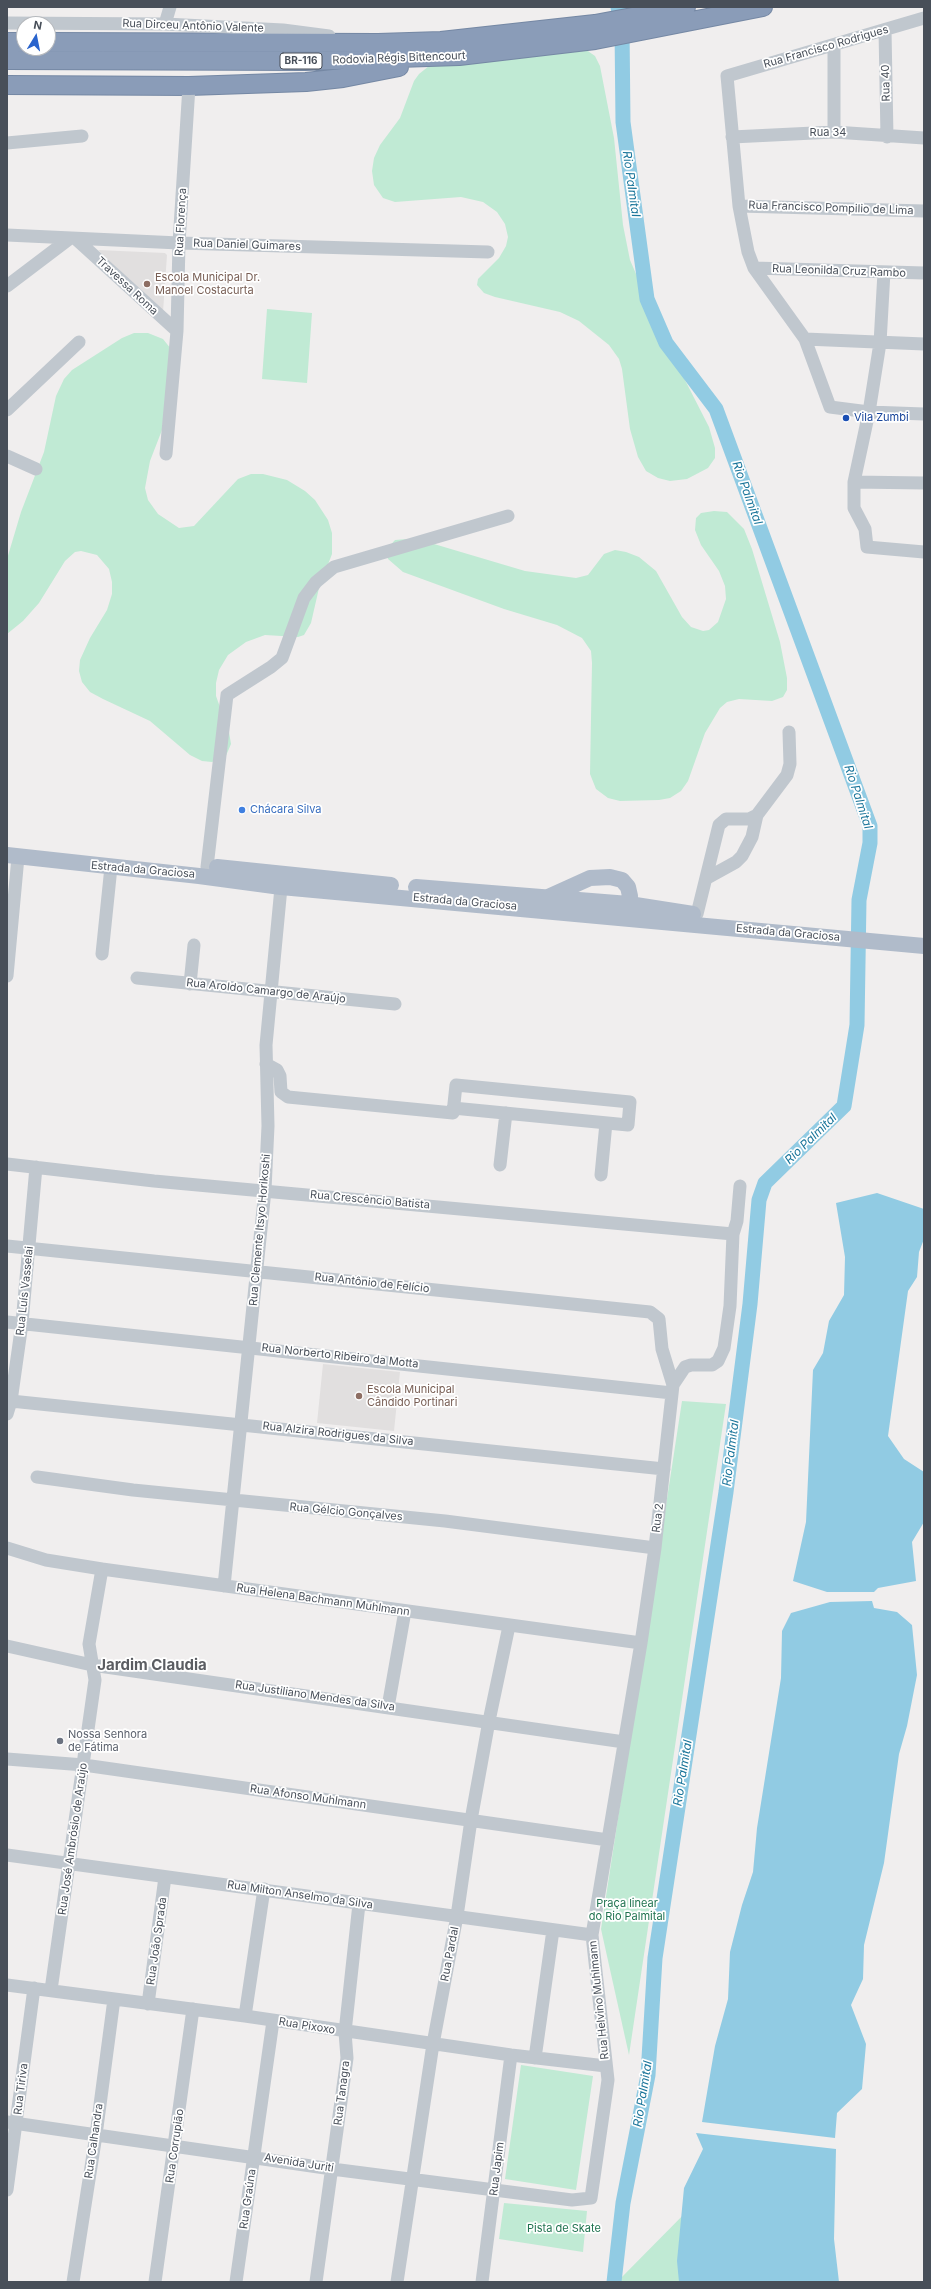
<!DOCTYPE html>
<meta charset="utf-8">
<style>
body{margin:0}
#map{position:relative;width:931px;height:2289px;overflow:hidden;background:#f0eeee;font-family:Inter,sans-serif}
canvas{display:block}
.frame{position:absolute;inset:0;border:8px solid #484f59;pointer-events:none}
.north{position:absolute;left:16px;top:16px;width:40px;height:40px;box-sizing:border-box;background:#fff;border:1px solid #b6b9bd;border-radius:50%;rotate:10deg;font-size:11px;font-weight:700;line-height:16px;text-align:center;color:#484f59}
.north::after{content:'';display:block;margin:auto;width:14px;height:18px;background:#2a64cd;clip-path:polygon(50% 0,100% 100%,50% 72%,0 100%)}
</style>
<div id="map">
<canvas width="931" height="2289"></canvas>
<div class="frame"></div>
<div class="north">N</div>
</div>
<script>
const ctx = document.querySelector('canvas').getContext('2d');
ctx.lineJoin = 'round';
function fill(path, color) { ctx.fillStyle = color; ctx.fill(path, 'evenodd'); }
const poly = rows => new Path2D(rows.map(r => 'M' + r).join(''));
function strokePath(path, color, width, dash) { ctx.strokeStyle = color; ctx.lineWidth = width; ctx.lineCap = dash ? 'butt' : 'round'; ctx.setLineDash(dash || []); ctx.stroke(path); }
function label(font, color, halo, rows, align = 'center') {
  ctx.font = font + ' Inter,sans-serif'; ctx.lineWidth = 3.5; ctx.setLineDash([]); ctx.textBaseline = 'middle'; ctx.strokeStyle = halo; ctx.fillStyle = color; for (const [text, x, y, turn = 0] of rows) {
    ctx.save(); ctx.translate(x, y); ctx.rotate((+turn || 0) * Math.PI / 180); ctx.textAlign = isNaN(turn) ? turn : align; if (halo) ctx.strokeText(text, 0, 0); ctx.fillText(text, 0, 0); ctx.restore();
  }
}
fill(poly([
 [98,250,165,253,167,255,163,312],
 [323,1364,400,1372,394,1431,317,1423]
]), '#e1dfdf');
fill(poly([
 [585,49,595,56,600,66,614,138,623,225,630,260,664,339,709,427,715,448,715,458,708,468,687,479,670,481,658,478,646,471,638,457,630,429,622,369,619,359,609,345,579,321,560,312,495,297,484,293,477,285,478,279,499,258,506,246,508,237,505,224,497,212,483,202,461,197,395,202,383,198,374,185,372,171,374,158,380,145,400,118,414,81,419,74,429,66,450,61],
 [267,309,312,313,307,383,262,379],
 [134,333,148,333,163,339,171,349,162,430,150,461,145,488,148,500,158,514,179,528,194,526,238,479,251,474,263,474,287,480,305,491,315,500,328,520,332,533,332,554,319,588,311,623,304,635,298,637,265,635,246,642,228,655,219,670,216,683,216,696,229,732,231,744,225,758,212,762,202,761,190,755,150,721,103,699,90,692,82,682,79,671,80,660,90,638,107,610,112,594,112,582,109,569,97,555,81,551,75,552,65,561,39,603,23,621,7,634,7,559,21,512,44,452,56,396,64,379,72,370,122,338],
 [714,511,727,512,744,529,752,549,780,642,787,678,787,690,783,697,772,701,739,699,727,702,720,708,705,733,688,781,681,791,670,798,659,800,620,801,608,798,596,789,590,774,592,663,591,651,582,638,557,625,504,609,403,572,388,559,386,550,395,540,407,539,434,544,525,571,576,578,588,575,604,554,615,550,626,552,639,557,656,571,682,617,691,627,703,631,709,630,718,622,726,599,725,586,719,571,701,545,695,530,696,518,701,513],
 [682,1401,726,1404,629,2055,601,1929],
 [521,2065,593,2076,576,2190,505,2179],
 [504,2203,587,2211,583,2252,499,2239],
 [695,2203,693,2282,617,2282]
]), '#c0ead4');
fill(poly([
 [877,1193,924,1209,924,1239,919,1252,917,1277,908,1291,888,1436,904,1459,924,1472,924,1522,912,1542,916,1581,878,1588,874,1592,827,1592,793,1581,806,1522,813,1370,823,1353,829,1321,844,1295,845,1257,836,1203],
 [872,1601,874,1608,897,1612,912,1625,917,1675,907,1726,899,1754,884,1863,864,1945,863,1979,851,2005,866,2044,862,2089,837,2113,835,2138,702,2122,715,2046,728,1999,730,1952,742,1905,753,1872,757,1828,781,1678,782,1631,791,1613,830,1602],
 [696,2133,836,2149,834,2239,839,2282,679,2282,677,2261,684,2188,703,2149]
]), '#91cbe3');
strokePath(poly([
 [614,2282,623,2203,648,2075,655,1958,726,1492,750,1304,759,1200,765,1183,844,1106,857,1025,859,900,870,843,870,826,716,409,666,343,647,299,623,122,622,28,618,7]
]), '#91cbe3', 15);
const highway = poly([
 [7,42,24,42],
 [48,42,378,43,441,41,595,24,686,7],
 [7,60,305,61,459,56,595,40,763,7],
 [7,85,189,86,306,82,343,78,399,67]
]);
strokePath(highway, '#7588a4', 20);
strokePath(poly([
 [924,18,727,76,739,206,748,252,754,268,805,339,830,407,869,412,924,414],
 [7,23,165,24,283,30,329,36],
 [165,24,170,7],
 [885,30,887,137],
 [834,45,834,132],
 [732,137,834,132,924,138],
 [7,143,82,136],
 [739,206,924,211],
 [7,235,179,243,488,252],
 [77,240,177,331],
 [754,268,924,273],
 [884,272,880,343,869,412,854,482,854,508,865,529,867,547,924,552],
 [7,286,69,239],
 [805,339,924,344],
 [7,410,79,342],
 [166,454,177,331,179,243,189,86],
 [7,456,36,469],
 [854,482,924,483],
 [207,867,227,695,271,667,282,658,304,598,316,582,334,567,508,516],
 [707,878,736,862,742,856,752,837,757,815],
 [697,914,719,825,726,819,749,819,757,815,787,775,790,764,789,732],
 [102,954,111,867],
 [7,976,18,857],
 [137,978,395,1004],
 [190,984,194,945],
 [266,1064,277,1070,280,1076,281,1092,288,1097,453,1113,456,1085,630,1102,628,1125,453,1108],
 [7,1164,154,1181,733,1234],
 [500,1165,506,1113],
 [601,1175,606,1123],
 [7,1246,650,1312,659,1319,662,1349,673,1385,655,1548,641,1643,592,1935,608,2080,591,2198,572,2200,332,2169,7,2122],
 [7,1322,672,1393],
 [673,1385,685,1367,691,1365,712,1365,718,1361,724,1348,730,1306,733,1234,737,1221,740,1186],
 [11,1401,664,1469],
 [7,1414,11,1401,22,1323,36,1167],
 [37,1477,133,1490,445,1521,655,1548],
 [7,1548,46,1560,102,1569,641,1643],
 [224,1586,265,1190,268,1126,266,1045,282,877],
 [7,1646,92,1665,624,1742],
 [388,1707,405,1611],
 [7,1759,84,1765,608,1840],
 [7,1855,592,1935],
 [7,1985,245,2016,511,2055,606,2066],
 [51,1990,95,1680,89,1644,102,1569],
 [148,2004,165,1877],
 [245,2016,264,1889],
 [535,2058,553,1930],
 [7,2190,34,1988],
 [73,2282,96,2135,114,1999],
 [155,2282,193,2009],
 [236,2282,273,2021],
 [316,2282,347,2058,345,2032,359,1904],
 [397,2282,433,2044,457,1916,471,1820,489,1721,509,1626],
 [482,2282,511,2055]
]), '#c0c7ce', 13);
strokePath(poly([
 [7,855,199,876,281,887,924,946],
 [217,867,391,885],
 [416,887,629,904,693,914],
 [548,897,590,878,610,877,622,880,628,887,630,896,627,914]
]), '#b0bbca', 16);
strokePath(highway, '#8a9cb8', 18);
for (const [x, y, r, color] of [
 [147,284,4,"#8d6e63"],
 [846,418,4,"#1a4fb4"],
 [242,810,4,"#3f7fe0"],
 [359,1396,4,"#8d6e63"],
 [60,1741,4,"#6b7280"]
]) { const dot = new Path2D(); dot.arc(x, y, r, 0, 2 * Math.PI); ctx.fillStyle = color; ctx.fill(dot); strokePath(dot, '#fff', 1.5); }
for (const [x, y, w] of [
 [301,61,42]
]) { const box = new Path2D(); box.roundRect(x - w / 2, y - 8, w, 16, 3); ctx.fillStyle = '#fff'; ctx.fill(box); strokePath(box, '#484f59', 1); }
label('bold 10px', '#484f59', null, [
 ["BR-116",301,61]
]);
label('11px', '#484f59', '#fff', [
 ["Rua Dirceu Antônio Valente",193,26,2],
 ["Rua Francisco Rodrigues",826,47,-16],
 ["Rodovia Régis Bittencourt",399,58,-2],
 ["Rua 40",886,83,-91],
 ["Rua 34",828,133],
 ["Rua Francisco Pompilio de Lima",831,208,2],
 ["Rua Florença",181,222,-87],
 ["Rua Daniel Guimares",247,245,2],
 ["Rua Leonilda Cruz Rambo",839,271,2],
 ["Travessa Roma",127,286,43],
 ["Estrada da Graciosa",143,870,5],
 ["Estrada da Graciosa",465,902,5],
 ["Estrada da Graciosa",788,933,5],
 ["Rua Aroldo Camargo de Araújo",266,991,6],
 ["Rua Crescêncio Batista",370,1200,5],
 ["Rua Clemente Itsyo Horikoshi",260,1230,-85],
 ["Rua Antônio de Felício",372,1283,6],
 ["Rua Luís Vasselai",25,1291,-84],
 ["Rua Norberto Ribeiro da Motta",340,1356,6],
 ["Rua Alzira Rodrigues da Silva",338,1434,6],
 ["Rua Gélcio Gonçalves",346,1512,5],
 ["Rua 2",658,1518,-83],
 ["Rua Helena Bachmann Muhlmann",323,1600,8],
 ["Rua Justiliano Mendes da Silva",315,1696,8],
 ["Rua Afonso Muhlmann",308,1797,8],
 ["Rua José Ambrósio de Araújo",73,1839,-82],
 ["Rua Milton Anselmo da Silva",300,1895,8],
 ["Rua João Sprada",157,1941,-82],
 ["Rua Pardal",450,1954,-79],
 ["Rua Helvino Muhlmann",599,2000,-96],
 ["Rua Pixoxo",307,2026,9],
 ["Rua Tiriva",21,2089,-83],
 ["Rua Tanagra",342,2093,-83],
 ["Rua Calhandra",94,2141,-82],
 ["Rua Corrupião",175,2146,-82],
 ["Avenida Juriti",299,2163,9],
 ["Rua Japim",497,2169,-83],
 ["Rua Graúna",248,2199,-82]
]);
label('11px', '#785e54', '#fff', [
 ["Escola Municipal Dr.",155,278],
 ["Manoel Costacurta",155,291],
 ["Escola Municipal",367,1390],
 ["Cândido Portinari",367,1403]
], 'left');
label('11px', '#164399', '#fff', [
 ["Vila Zumbi",854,418]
], 'left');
label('11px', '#366cbe', '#fff', [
 ["Chácara Silva",250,810]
], 'left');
label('11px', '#5b616d', '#fff', [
 ["Nossa Senhora",68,1735],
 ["de Fátima",68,1748]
], 'left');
label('11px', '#207350', '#fff', [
 ["Praça linear",627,1904],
 ["do Rio Palmital",627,1917],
 ["Pista de Skate",564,2229]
]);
label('italic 12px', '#1a759a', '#fff', [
 ["Rio Palmital",631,184,82],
 ["Rio Palmital",747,493,70],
 ["Rio Palmital",858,797,72],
 ["Rio Palmital",811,1139,-44],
 ["Rio Palmital",731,1453,-83],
 ["Rio Palmital",683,1773,-81],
 ["Rio Palmital",643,2094,-81]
]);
label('bold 15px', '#5b5d62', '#fff', [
 ["Jardim Claudia",152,1665]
]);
</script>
